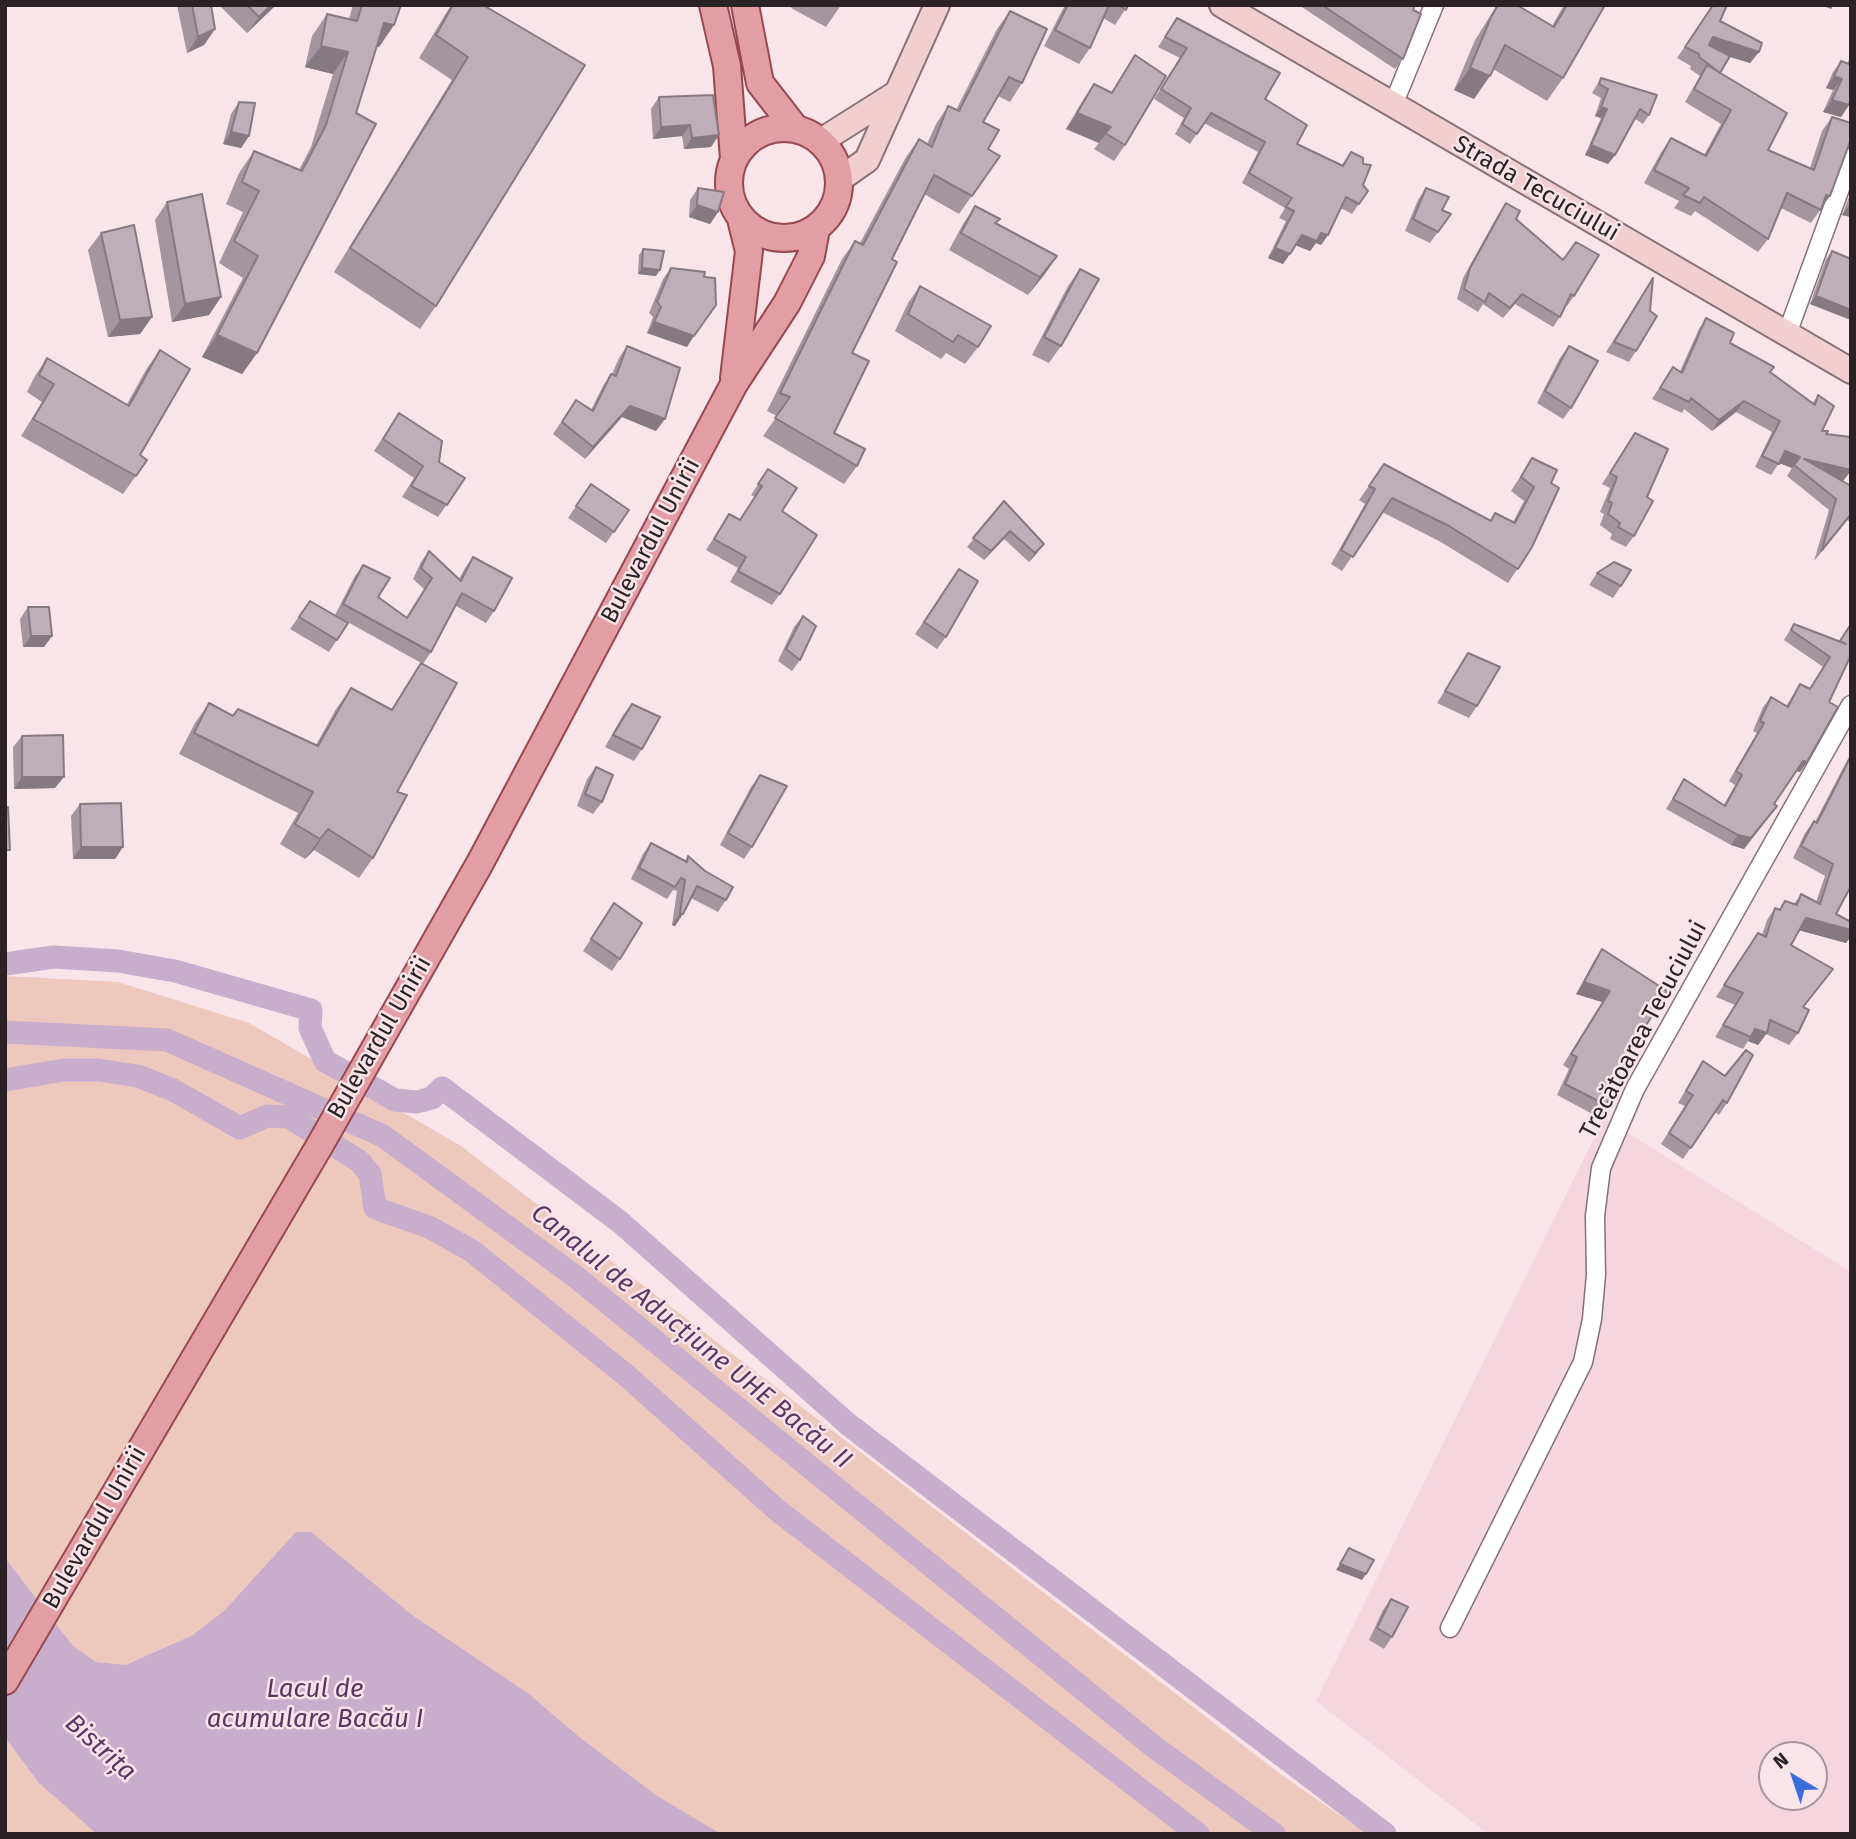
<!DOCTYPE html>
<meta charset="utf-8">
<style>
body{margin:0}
#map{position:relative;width:1856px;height:1839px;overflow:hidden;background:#f9e4e9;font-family:"Fira Sans",sans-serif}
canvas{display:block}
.frame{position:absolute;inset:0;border:7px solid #2a2225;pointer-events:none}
.north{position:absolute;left:1758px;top:1741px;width:70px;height:70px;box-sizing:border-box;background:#f9e4e9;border:2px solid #a6969b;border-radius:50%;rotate:321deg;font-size:19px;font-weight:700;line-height:28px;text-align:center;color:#2a2225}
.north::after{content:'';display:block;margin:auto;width:24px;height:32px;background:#3a6ddd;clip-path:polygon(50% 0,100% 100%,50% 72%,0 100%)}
</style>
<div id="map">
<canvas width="1856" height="1839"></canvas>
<div class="frame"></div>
<div class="north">N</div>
</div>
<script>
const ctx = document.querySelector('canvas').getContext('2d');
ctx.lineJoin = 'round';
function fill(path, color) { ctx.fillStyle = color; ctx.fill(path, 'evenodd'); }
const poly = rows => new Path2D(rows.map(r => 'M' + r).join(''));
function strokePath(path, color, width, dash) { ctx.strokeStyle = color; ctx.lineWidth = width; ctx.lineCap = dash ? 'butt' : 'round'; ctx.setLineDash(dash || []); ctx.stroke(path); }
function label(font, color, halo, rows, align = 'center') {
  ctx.font = font + ' "Fira Sans",sans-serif'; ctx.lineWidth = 5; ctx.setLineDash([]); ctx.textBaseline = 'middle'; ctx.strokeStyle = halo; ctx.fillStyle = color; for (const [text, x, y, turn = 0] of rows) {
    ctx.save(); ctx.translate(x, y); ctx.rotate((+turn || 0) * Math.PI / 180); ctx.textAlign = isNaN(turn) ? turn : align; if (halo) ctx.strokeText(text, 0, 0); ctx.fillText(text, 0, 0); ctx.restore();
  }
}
fill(poly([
 [1604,1118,1851,1272,1851,1834,1488,1834,1316,1701],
 [1772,1755,1814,1755,1814,1797,1772,1797]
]), '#f5d6df');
fill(poly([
 [5,976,118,982,249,1023,461,1146,1283,1776,1367,1834,5,1834]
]), '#ecc8bd');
fill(poly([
 [296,1532,311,1532,412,1615,529,1694,578,1736,657,1796,721,1834,97,1834,39,1783,5,1737,5,1558,73,1646,96,1662,126,1665,193,1635,224,1611]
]), '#c8adcd');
strokePath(poly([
 [5,964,54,957,118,961,175,971,311,1010,310,1028,325,1061,395,1100,417,1102,432,1098,442,1088,620,1222,849,1425,1385,1834],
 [5,1032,167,1040,383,1136,576,1277,1153,1746,1274,1834],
 [5,1080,64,1070,98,1070,138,1076,173,1090,240,1128,267,1116,289,1117,359,1161,370,1174,375,1208,429,1227,472,1251,627,1376,777,1510,1198,1834]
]), '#c8adcd', 23);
const street = poly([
 [1393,105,1434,5],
 [1787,334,1851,158],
 [1450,1628,1583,1362,1592,1319,1596,1275,1595,1216,1601,1168,1635,1089,1851,705]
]);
const secondary = poly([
 [1222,5,1851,371],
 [821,141,897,93],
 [840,179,867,160,937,5]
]);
const primary = poly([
 [713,5,727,66,734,159],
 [745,5,760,83,795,128],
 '729 183a55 55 0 1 1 110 0a55 55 0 1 1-110 0Z',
 [734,378,749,251,741,219],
 [5,1681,320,1145,480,863,734,384,787,303,811,256,816,229]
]);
strokePath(street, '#867278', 21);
strokePath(secondary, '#867278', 28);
strokePath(primary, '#97494f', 30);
strokePath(street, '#fff', 18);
strokePath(secondary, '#f1cfd1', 24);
strokePath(primary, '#e39ea3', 26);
fill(poly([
 [177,5,211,5,215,29,204,45,187,53],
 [219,5,276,5,247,33],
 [353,5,401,5,394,25,379,47,377,46,257,353,242,374,202,357,243,278,219,263,243,212,226,204,239,173,254,151,299,170,311,147,333,74,305,67,312,36,327,14,349,19],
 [451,5,483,5,436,306,420,329,334,272,452,80,419,58],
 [793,5,841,5,826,27,791,8],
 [1065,5,1128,5,1115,25,1103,18,1090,48,1079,64,1044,46],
 [1299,5,1415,5,1413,10,1403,59,1395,69],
 [1497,5,1517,5,1552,26,1564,5,1605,5,1563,78,1547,101,1493,69,1474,99,1454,90,1475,40],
 [1713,5,1720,21,1759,52,1750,63,1729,57,1720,73,1768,150,1810,168,1822,131,1832,117,1851,123,1851,147,1847,148,1830,196,1811,223,1781,208,1768,239,1758,252,1695,211,1691,216,1674,208,1679,201,1644,183,1662,151,1671,138,1704,155,1721,124,1685,102,1700,76,1690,69,1691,66,1677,58],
 [1010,11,1022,83,1010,102,998,96,983,122,988,149,1000,156,959,214,924,194,892,259,852,353,834,433,857,466,844,484,763,436,777,416,767,411,842,259,855,241,860,243,906,157,919,139,927,144,936,124,948,106,956,110,997,29],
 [1177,18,1265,99,1297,144,1342,165,1351,152,1363,164,1363,185,1368,191,1352,214,1341,208,1328,235,1321,245,1316,243,1310,251,1295,245,1283,264,1268,258,1286,221,1279,218,1285,208,1242,183,1258,152,1204,123,1190,144,1175,134,1184,118,1154,99,1180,58,1158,47],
 [1135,55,1125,145,1114,161,1094,149,1099,143,1066,129,1083,100,1094,84,1111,93],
 [1851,57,1851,98,1849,105,1841,117,1823,112,1833,90,1826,88,1833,72,1841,61,1847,63],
 [1601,78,1649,115,1643,124,1634,118,1615,155,1608,164,1585,155,1601,118,1595,116,1601,98,1592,93],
 [713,95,711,147,684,149,682,136,653,139,651,109,659,97],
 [239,102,249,136,241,148,223,144,231,114],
 [698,188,718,212,710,224,689,217,690,200],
 [1426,188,1442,210,1451,214,1430,243,1405,231,1418,200],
 [1851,192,1851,217,1842,215],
 [167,202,221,297,209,315,172,322,155,220],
 [1506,203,1516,219,1574,296,1567,306,1566,305,1560,317,1553,327,1515,304,1503,318,1483,304,1478,312,1457,299,1463,278,1499,213],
 [975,206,1000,219,997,223,1057,256,1028,295,949,250,963,224],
 [101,233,152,317,140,334,108,337,88,250],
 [643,249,656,276,638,274,639,255],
 [1832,251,1851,259,1851,320,1810,304,1826,259],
 [671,268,704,277,687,347,647,333,653,317,649,313,663,279],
 [1080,269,1061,346,1049,363,1032,355,1068,286],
 [1653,278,1650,311,1636,351,1629,362,1606,352],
 [920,286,978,347,965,364,946,353,941,359,895,331,908,303],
 [1706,318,1730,343,1812,404,1818,395,1822,431,1826,434,1843,481,1842,481,1851,486,1851,522,1847,520,1814,561,1829,510,1787,476,1792,468,1779,463,1771,475,1755,467,1772,432,1736,412,1712,431,1684,409,1682,413,1652,399,1673,367,1680,371,1699,329],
 [627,346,656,431,622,417,585,459,553,434,576,400,591,410,603,386,611,374,612,374,619,358],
 [1569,346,1571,408,1563,419,1537,403,1560,358],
 [160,350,140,455,147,460,123,494,21,436,42,402,27,392,35,376,47,358,127,404,147,368],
 [399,413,439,462,465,478,438,517,402,497,414,478,374,451],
 [1635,433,1647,497,1634,536,1626,547,1610,539,1612,534,1600,525,1604,514,1600,512,1610,488,1602,484],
 [1532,458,1551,483,1532,547,1508,583,1439,541,1382,512,1342,571,1331,564,1365,504,1359,500,1384,464,1490,520,1495,513,1513,522,1524,501,1511,491],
 [768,469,782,511,780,594,772,605,730,582,738,568,706,550,729,514,740,520,755,497,751,495],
 [591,484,629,510,606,543,568,518],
 [1004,501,1044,544,1037,553,1029,562,1004,539,984,560,967,547],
 [429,551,459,579,465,568,473,557,494,611,486,623,456,606,431,652,423,664,335,615,355,576,363,565,378,597,406,618,424,589,413,579,421,562],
 [959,569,946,637,937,649,915,634],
 [1597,573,1621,586,1613,598,1589,585],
 [310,601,348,623,329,652,290,629],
 [28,607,52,636,44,647,23,647,20,619],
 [803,616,800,660,792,671,778,661,794,627],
 [1851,623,1851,661,1848,660,1829,702,1807,762,1800,772,1796,771,1774,804,1777,806,1744,849,1731,845,1666,809,1684,779,1724,805,1735,785,1729,781,1757,733,1753,731,1763,707,1771,697,1786,706,1800,684,1810,689,1823,667,1784,640,1794,624,1839,641],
 [1468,653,1477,706,1469,718,1437,703],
 [421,663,397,792,373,858,359,878,314,850,305,859,280,844,298,813,179,754,195,723,209,703,233,716,316,745,336,709,351,688,391,710],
 [632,704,642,749,634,761,605,747,623,715],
 [22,736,55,788,14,789,13,747],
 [1851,753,1851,886,1836,914,1851,922,1851,936,1846,943,1799,930,1791,945,1824,981,1804,1007,1798,1033,1789,1045,1766,1034,1758,1045,1748,1041,1743,1049,1715,1037,1735,1005,1716,997,1758,933,1762,935,1767,920,1775,908,1779,910,1785,901,1794,904,1801,894,1816,902,1825,876,1793,858,1805,833,1814,821,1815,822],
 [596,767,602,802,593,814,577,806,587,779],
 [760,775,752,847,744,859,720,845,751,787],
 [80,804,123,847,115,859,73,859,71,816],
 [651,843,685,861,688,856,726,900,718,912,691,898,683,914,675,926,672,925,677,891,673,890,667,899,631,879,643,854],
 [614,903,620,959,612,971,583,951],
 [1602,949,1611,1083,1606,1105,1598,1117,1557,1095,1569,1069,1563,1065,1602,1002,1576,994,1594,961],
 [1703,1061,1727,1103,1719,1115,1715,1112,1683,1159,1661,1144,1685,1106,1678,1103],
 [1391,1599,1392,1637,1384,1649,1369,1640,1383,1610]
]), '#a4959e');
fill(poly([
 [271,5,276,5,247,33,259,17],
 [1821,5,1834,5,1831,9],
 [384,23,394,25,379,47,369,44],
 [215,29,204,45,187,53,198,37],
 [1713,37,1759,52,1750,63,1705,48],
 [321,46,348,52,333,74,305,67],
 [1470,68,1490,76,1474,99,1454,90],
 [1834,76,1842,79,1833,90,1826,88],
 [1832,100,1849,105,1841,117,1823,112],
 [1601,107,1607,109,1601,118,1595,116],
 [1077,113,1111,127,1099,143,1066,129],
 [690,125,682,136,653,139,661,127],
 [231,132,249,136,241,148,223,144],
 [719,135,711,147,684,149,692,138],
 [1591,145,1615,155,1608,164,1585,155],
 [1826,195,1830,196,1820,209],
 [1851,203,1851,217,1842,215],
 [697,205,718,212,710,224,689,217],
 [1321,233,1328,235,1321,245,1316,243,1310,251,1295,245,1302,235],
 [1275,248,1290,254,1283,264,1268,258],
 [1057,256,1045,274,1028,295,1040,277],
 [642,268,660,270,656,276,638,274],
 [1816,296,1851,310,1851,320,1810,304],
 [221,297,209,315,172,322,185,304],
 [152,317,140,334,108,337,120,320],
 [654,322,694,336,687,347,647,333],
 [217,335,257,353,242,374,202,357],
 [1744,401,1736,412,1712,431,1719,420],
 [630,406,665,419,656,431,622,417,585,459,593,447],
 [1785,451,1800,457,1792,468,1777,462],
 [1804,459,1851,470,1851,471,1843,481,1802,471],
 [1851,515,1847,520,1814,561,1822,550],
 [1010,531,1004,539,984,560,991,551],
 [1044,544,1037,553,1029,562,1035,553],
 [31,636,52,636,44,647,23,647],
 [1803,761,1807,762,1800,772,1796,771],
 [22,777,64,777,55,788,14,789],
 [1777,806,1744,849,1731,845,1738,835],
 [328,829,314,850,305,859,320,839],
 [81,847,123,847,115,859,73,859],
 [680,913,683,914,675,926,672,925],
 [1806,918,1851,930,1851,936,1846,943,1798,930],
 [1584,982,1610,991,1602,1002,1576,994],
 [1755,1029,1767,1033,1758,1045,1748,1041],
 [1340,1564,1366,1574,1362,1580,1336,1570]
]), '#867981');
const building = poly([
 [192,5,211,5,215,29,198,37,192,5],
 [247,5,271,5,259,17,247,5],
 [362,5,401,5,394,25,384,23,356,113,376,124,257,353,217,335,258,256,234,241,259,191,242,182,254,151,302,171,326,125,348,52,321,46,327,14,357,21,362,5],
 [453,5,483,5,585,65,436,306,350,248,468,57,436,35,453,5],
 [1068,5,1109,5,1090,48,1055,30,1068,5],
 [1119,5,1128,5,1126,10,1119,5],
 [1322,5,1415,5,1413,10,1421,14,1403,59,1322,5],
 [1498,5,1517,5,1554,27,1567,5,1605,5,1563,78,1505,45,1490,76,1470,68,1491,17,1498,5],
 [1713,5,1727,5,1720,21,1762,43,1759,52,1713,37,1709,45,1730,56,1720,73,1699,57,1699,54,1685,47,1713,5],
 [1010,11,1047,29,1022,83,1009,77,983,122,999,130,988,149,1000,156,972,196,934,175,892,259,897,262,852,353,869,361,834,433,865,449,857,466,775,418,790,397,780,393,855,241,863,245,919,139,932,147,948,106,959,111,1010,11],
 [1177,18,1280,73,1265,99,1307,125,1297,144,1343,166,1351,152,1363,158,1363,164,1371,165,1363,185,1368,191,1359,204,1346,197,1328,235,1321,233,1317,241,1302,235,1290,254,1275,248,1294,211,1286,207,1292,198,1249,173,1265,142,1211,113,1197,134,1182,124,1191,108,1161,89,1187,48,1165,37,1177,18],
 [1135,55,1166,76,1125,145,1105,133,1111,127,1077,113,1094,84,1112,93,1135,55],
 [1851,59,1851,98,1849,105,1832,100,1842,79,1834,76,1841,61,1849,64,1851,59],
 [1707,65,1787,113,1768,150,1814,170,1832,117,1851,123,1851,139,1830,196,1826,195,1821,210,1787,193,1768,239,1704,197,1700,203,1683,195,1689,188,1654,170,1671,138,1706,156,1731,110,1694,89,1707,65],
 [1601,78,1657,95,1649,115,1640,109,1615,155,1591,145,1607,109,1601,107,1608,89,1599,84,1601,78],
 [713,95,719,135,692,138,690,125,661,127,659,97,713,95],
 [239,102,255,103,249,136,231,132,239,102],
 [698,188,724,192,718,212,697,205,698,188],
 [1426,188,1449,197,1442,210,1451,214,1438,232,1413,219,1426,188],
 [202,194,221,297,185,304,167,202,202,194],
 [1506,203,1520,211,1516,219,1563,260,1576,242,1599,255,1574,296,1571,294,1560,317,1522,294,1510,308,1489,293,1485,302,1464,289,1470,268,1506,203],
 [975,206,1000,219,995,223,1057,256,1040,277,961,233,975,206],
 [134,225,152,317,120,320,101,233,134,225],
 [643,249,664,251,660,270,642,268,643,249],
 [1832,251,1851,259,1851,310,1816,296,1832,251],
 [671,268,705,272,704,277,715,278,716,305,694,336,654,322,661,307,657,302,671,268],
 [1080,269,1099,279,1061,346,1044,337,1080,269],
 [1653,278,1650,311,1657,316,1636,351,1614,342,1653,278],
 [920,286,991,326,978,347,958,335,953,342,908,314,920,286],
 [1706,318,1734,333,1730,343,1774,367,1770,372,1815,405,1818,395,1834,406,1822,431,1828,431,1826,434,1851,437,1851,470,1804,459,1851,486,1851,514,1822,550,1836,499,1794,465,1800,457,1785,451,1779,464,1762,456,1780,421,1744,401,1719,420,1691,398,1689,402,1660,388,1673,367,1682,373,1706,318],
 [627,346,680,368,665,419,630,406,593,447,562,422,576,400,593,411,611,374,616,376,627,346],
 [1569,346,1598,361,1571,408,1545,391,1569,346],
 [160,350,190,369,140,455,147,460,136,476,33,419,54,384,39,375,47,358,129,406,160,350],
 [399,413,442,441,439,462,465,478,447,505,411,486,423,466,383,439,399,413],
 [1635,433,1668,449,1647,497,1653,501,1634,536,1618,527,1620,523,1608,514,1612,503,1608,501,1617,477,1610,473,1635,433],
 [1532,458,1557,470,1551,483,1559,488,1532,547,1518,569,1449,526,1392,498,1353,557,1341,550,1375,489,1369,486,1384,464,1491,521,1495,513,1515,523,1534,487,1521,477,1532,458],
 [768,469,797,488,782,511,817,535,780,594,738,571,746,557,714,539,729,514,740,520,762,486,758,484,768,469],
 [591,484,629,510,614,532,576,506,591,484],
 [1004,501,1044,544,1035,553,1010,531,991,551,973,538,1004,501],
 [429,551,461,581,473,557,512,578,494,611,462,593,431,652,343,604,363,565,390,578,378,597,407,618,432,578,421,568,429,551],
 [1614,562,1631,570,1621,586,1597,573,1614,562],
 [959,569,978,581,946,637,924,622,959,569],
 [310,601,348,623,337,640,299,617,310,601],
 [28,607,49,607,52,636,31,636,28,607],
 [803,616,816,626,800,660,786,649,803,616],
 [1794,624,1846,644,1840,641,1851,624,1851,655,1829,702,1838,707,1807,762,1803,761,1774,804,1777,806,1751,838,1738,835,1673,799,1684,779,1725,806,1742,775,1736,771,1764,723,1760,721,1771,697,1788,707,1800,684,1810,689,1830,657,1791,630,1794,624],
 [1468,653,1500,667,1477,706,1445,691,1468,653],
 [421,663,457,683,397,792,407,795,373,858,328,829,320,839,295,824,313,792,194,733,209,703,233,716,238,709,318,746,351,688,392,710,421,663],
 [632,704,660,717,642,749,613,735,632,704],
 [63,735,64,777,22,777,22,736,63,735],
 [1851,756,1851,886,1836,914,1851,922,1851,930,1806,918,1791,945,1833,969,1803,1007,1809,1010,1798,1033,1770,1020,1767,1033,1755,1029,1751,1037,1723,1025,1743,993,1724,985,1758,933,1766,937,1775,908,1780,910,1785,901,1797,905,1801,894,1820,904,1833,864,1801,846,1814,821,1817,823,1851,756],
 [596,767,613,775,602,802,585,794,596,767],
 [760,775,787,786,752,847,728,833,760,775],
 [121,803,123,847,81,847,80,804,121,803],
 [5,807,8,807,10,850,5,850,5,807],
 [651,843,687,862,688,856,705,871,733,887,726,900,697,886,683,914,680,913,685,880,681,878,675,887,639,868,651,843],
 [614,903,642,923,620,959,591,939,614,903],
 [1602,949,1667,991,1611,1083,1617,1086,1606,1105,1565,1084,1577,1057,1571,1054,1610,991,1584,982,1602,949],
 [1746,1050,1753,1055,1727,1103,1723,1100,1691,1148,1669,1133,1693,1095,1686,1091,1703,1061,1725,1076,1746,1050],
 [1349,1548,1374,1560,1366,1574,1340,1564,1349,1548],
 [1391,1599,1408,1607,1392,1637,1377,1628,1391,1599]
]);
fill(building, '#bfadb8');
strokePath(building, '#867981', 2);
label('24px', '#2a2225', '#f9e4e9', [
 ["Strada Tecuciului",1536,189,30],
 ["Bulevardul Unirii",651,541,-62],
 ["Trecătoarea Tecuciului",1644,1030,-62],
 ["Bulevardul Unirii",380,1038,-60],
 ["Bulevardul Unirii",95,1528,-60]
]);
label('italic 26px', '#5b3662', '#f9e4e9', [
 ["Canalul de Aducțiune UHE Bacău II",691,1337,39],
 ["Lacul de",315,1690],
 ["acumulare Bacău I",315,1720],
 ["Bistrița",100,1748,42]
]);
</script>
